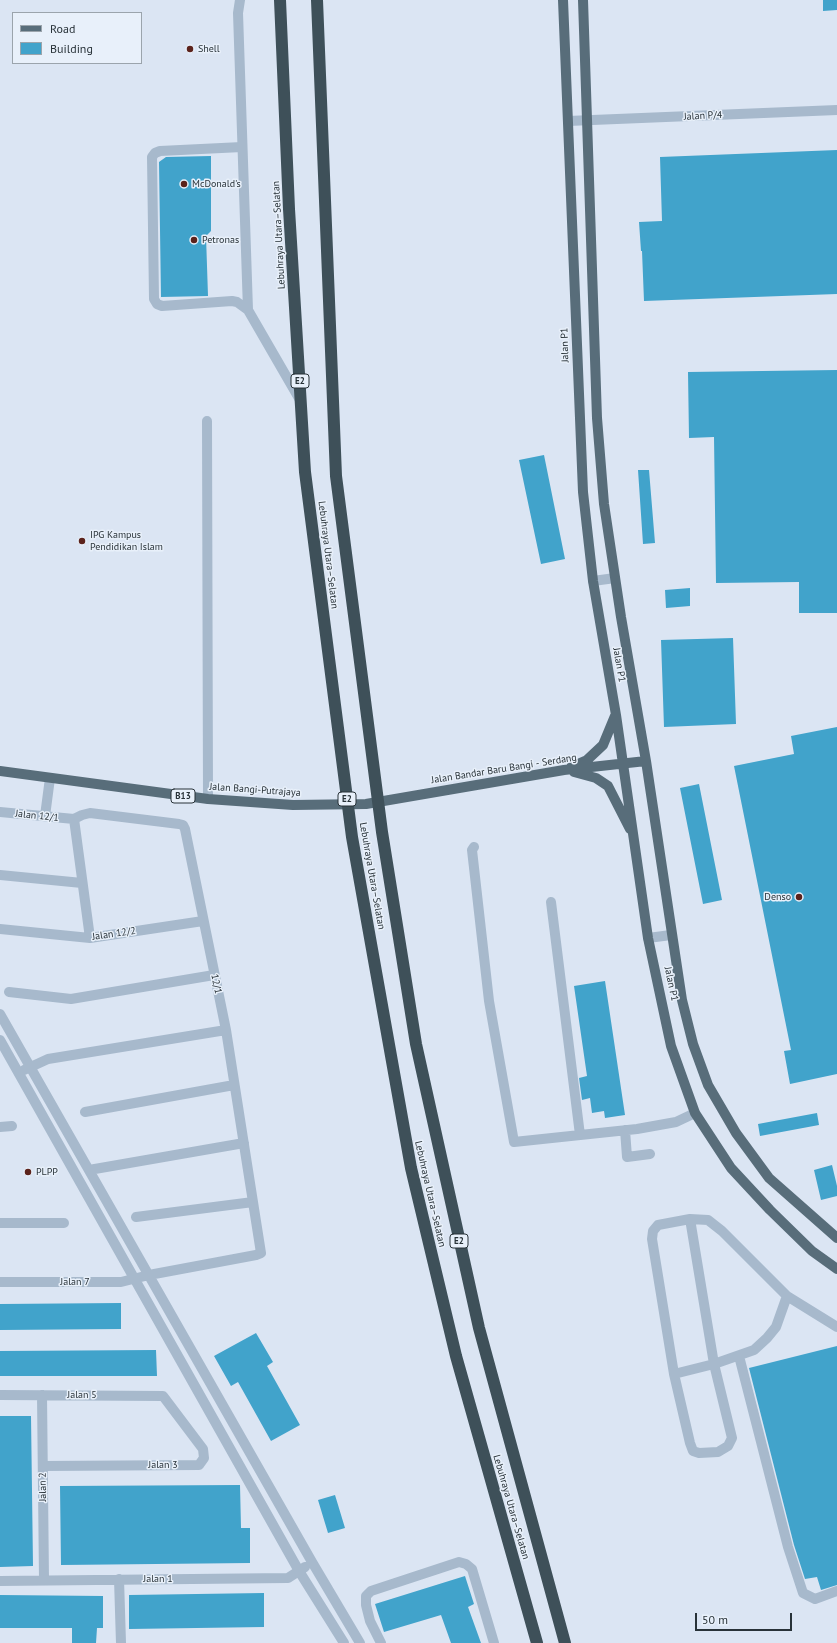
<!DOCTYPE html>
<meta charset="utf-8">
<style>
body{margin:0}
#map{position:relative;width:837px;height:1643px;overflow:hidden;background:#dbe5f3;font-family:"PT Sans",sans-serif}
canvas{display:block}
.legend{position:absolute;left:12px;top:12px;width:130px;height:52px;box-sizing:border-box;background:#e8f0fa;border:1px solid #9ba4ac;margin:0;padding:5px 7px;list-style:none;font-size:12px;color:#283238}
.legend li{display:flex;align-items:center;gap:8px;height:20px}
.legend b{width:20px;border:1px solid #9ba4ac}
.scale{position:absolute;left:695px;top:1613px;width:97px;height:18px;box-sizing:border-box;border:2px solid #283238;border-top:0;padding-left:5px;font-size:12px;line-height:14px;white-space:nowrap;color:#283238;-webkit-text-stroke:3px #e8f0fa;paint-order:stroke}
</style>
<div id="map">
<canvas width="837" height="1643"></canvas>
<ul class="legend">
<li><b style="height:5px;background:#586d7a"></b>Road</li>
<li><b style="height:11px;background:#41a3cb"></b>Building</li>
</ul>
<div class="scale">50 m</div>
</div>
<script>
const ctx = document.querySelector('canvas').getContext('2d');
ctx.lineJoin = 'round';
function fill(path, color) { ctx.fillStyle = color; ctx.fill(path, 'evenodd'); }
const poly = rows => new Path2D(rows.map(r => 'M' + r).join(''));
function strokePath(path, color, width, dash) { ctx.strokeStyle = color; ctx.lineWidth = width; ctx.lineCap = dash ? 'butt' : 'round'; ctx.setLineDash(dash || []); ctx.stroke(path); }
function label(font, color, halo, rows, align = 'center') {
  ctx.font = font + ' "PT Sans",sans-serif'; ctx.lineWidth = 3; ctx.setLineDash([]); ctx.textBaseline = 'middle'; ctx.strokeStyle = halo; ctx.fillStyle = color; for (const [text, x, y, turn = 0] of rows) {
    ctx.save(); ctx.translate(x, y); ctx.rotate((+turn || 0) * Math.PI / 180); ctx.textAlign = isNaN(turn) ? turn : align; if (halo) ctx.strokeText(text, 0, 0); ctx.fillText(text, 0, 0); ctx.restore();
  }
}
fill(poly([
 [823,0,837,0,837,10,823,11],
 [837,150,837,294,644,301,642,251,641,251,639,222,662,221,660,157],
 [211,156,211,231,206,236,208,296,161,297,159,162,166,157],
 [837,370,837,613,799,613,799,582,716,583,714,437,689,438,688,372],
 [544,455,565,559,541,564,519,460],
 [638,470,649,470,655,543,643,544],
 [690,588,690,606,666,608,665,590],
 [733,638,736,724,664,727,661,640],
 [837,727,837,1074,790,1084,784,1051,791,1050,734,766,794,754,791,736],
 [699,784,722,900,703,904,680,788],
 [605,981,625,1115,605,1118,604,1111,592,1113,590,1098,582,1100,579,1078,587,1076,574,986],
 [817,1113,819,1125,760,1136,758,1124],
 [832,1165,837,1186,837,1196,821,1200,814,1170],
 [121,1303,121,1329,0,1330,0,1304],
 [256,1333,273,1362,267,1366,300,1425,271,1441,238,1382,231,1386,214,1356],
 [837,1346,837,1585,821,1590,817,1577,805,1579,794,1545,749,1368],
 [156,1350,157,1376,0,1376,0,1351],
 [0,1416,31,1416,33,1566,0,1567],
 [240,1485,241,1528,250,1528,250,1563,61,1565,60,1486],
 [335,1495,345,1528,328,1533,318,1500],
 [465,1576,474,1604,468,1607,481,1643,451,1643,441,1615,384,1632,375,1604],
 [264,1593,264,1627,129,1629,129,1595],
 [0,1595,103,1596,103,1628,97,1628,96,1643,72,1643,72,1628,0,1628]
]), '#41a3cb');
strokePath(poly([
 [240,0,238,13,248,310,300,400],
 [568,121,837,110],
 [242,147,160,151,155,153,152,157,154,299,157,304,162,306,232,301,237,302,248,310],
 [207,421,208,799],
 [593,581,615,578],
 [0,812,74,819],
 [45,816,50,778],
 [74,819,90,938],
 [474,847,472,850,489,1001,514,1142,637,1129,676,1122,695,1113],
 [0,875,82,883],
 [551,902,580,1135],
 [0,929,90,938,203,921],
 [648,938,671,935],
 [9,992,71,999,214,975],
 [0,1014,312,1562,360,1643],
 [0,1040,299,1571,344,1643],
 [24,1070,48,1059,226,1030],
 [85,1112,234,1085],
 [0,1127,12,1126],
 [625,1130,627,1157,650,1154],
 [89,1170,244,1143],
 [136,1217,253,1202],
 [690,1219,714,1364,732,1438,728,1446,718,1452,699,1453,693,1451,690,1443,674,1374,652,1239,653,1231,658,1225,690,1219,708,1220,722,1231,787,1296,837,1327],
 [0,1223,64,1223],
 [0,1282,121,1282,149,1275,256,1255,261,1253,226,1030,185,829,183,825,179,824,90,813,82,815,74,819],
 [739,1356,788,1547,803,1593,815,1599,837,1591],
 [674,1374,714,1364,754,1350,767,1338,776,1327,787,1296],
 [0,1395,163,1396,203,1449,204,1458,199,1465,43,1466],
 [42,1395,44,1580],
 [119,1579,121,1643],
 [0,1581,288,1578,305,1567],
 [381,1643,370,1621,366,1605,366,1596,371,1591,459,1562,466,1564,472,1569,494,1643]
]), '#a7b9cc', 10);
strokePath(poly([
 [563,0,583,492,593,581,616,715,648,938,671,1046,695,1113,731,1168,770,1210,812,1251,837,1269],
 [583,0,597,418,604,504,621,617,646,761,682,1000,693,1044,708,1085,736,1133,769,1178,837,1238],
 [571,767,587,760,603,745,615,716],
 [0,771,208,799,293,805,366,804,564,770,646,761],
 [574,772,596,778,608,786,630,829]
]), '#586d7a', 10);
strokePath(poly([
 [280,0,289,209,305,472,352,837,411,1168,456,1356,537,1643],
 [317,0,336,476,382,832,416,1044,479,1328,565,1643]
]), '#3e5059', 12);
for (const [x, y, r, color] of [
 [190,49,4,"#5b221b"],
 [184,184,4,"#5b221b"],
 [194,240,4,"#5b221b"],
 [82,541,4,"#5b221b"],
 [799,897,4,"#5b221b"],
 [28,1172,4,"#5b221b"]
]) { const dot = new Path2D(); dot.arc(x, y, r, 0, 2 * Math.PI); ctx.fillStyle = color; ctx.fill(dot); strokePath(dot, '#e8f0fa', 1.5); }
for (const [x, y, w] of [
 [300,381,18],
 [183,796,24],
 [347,799,18],
 [459,1241,18]
]) { const box = new Path2D(); box.roundRect(x - w / 2, y - 7, w, 14, 3); ctx.fillStyle = '#e8f0fa'; ctx.fill(box); strokePath(box, '#283238', 1); }
label('bold 9px', '#283238', null, [
 ["E2",300,381],
 ["B13",183,796],
 ["E2",347,799],
 ["E2",459,1241]
]);
label('10px', '#283238', '#e8f0fa', [
 ["Shell",198,49],
 ["McDonald's",192,184],
 ["Petronas",202,240],
 ["IPG Kampus",90,535],
 ["Pendidikan Islam",90,547],
 ["Denso",791,897,"right"],
 ["PLPP",36,1172]
], 'left');
label('10px', '#283238', '#e8f0fa', [
 ["Jalan P/4",703,116,-3],
 ["Lebuhraya Utara–Selatan",279,235,-93],
 ["Jalan P1",565,345,-92],
 ["Lebuhraya Utara–Selatan",328,555,83],
 ["Jalan P1",619,665,80],
 ["Jalan Bandar Baru Bangi - Serdang",504,769,-9],
 ["Jalan Bangi-Putrajaya",255,790,4],
 ["Jalan 12/1",37,816,6],
 ["Lebuhraya Utara–Selatan",372,876,80],
 ["Jalan 12/2",114,934,-8],
 ["12/1",216,984,78],
 ["Jalan P1",671,984,78],
 ["Lebuhraya Utara–Selatan",430,1194,77],
 ["Jalan 7",75,1282],
 ["Jalan 5",82,1395],
 ["Jalan 3",163,1465],
 ["Jalan 2",43,1487,-91],
 ["Lebuhraya Utara–Selatan",511,1507,74],
 ["Jalan 1",158,1579]
]);
</script>
